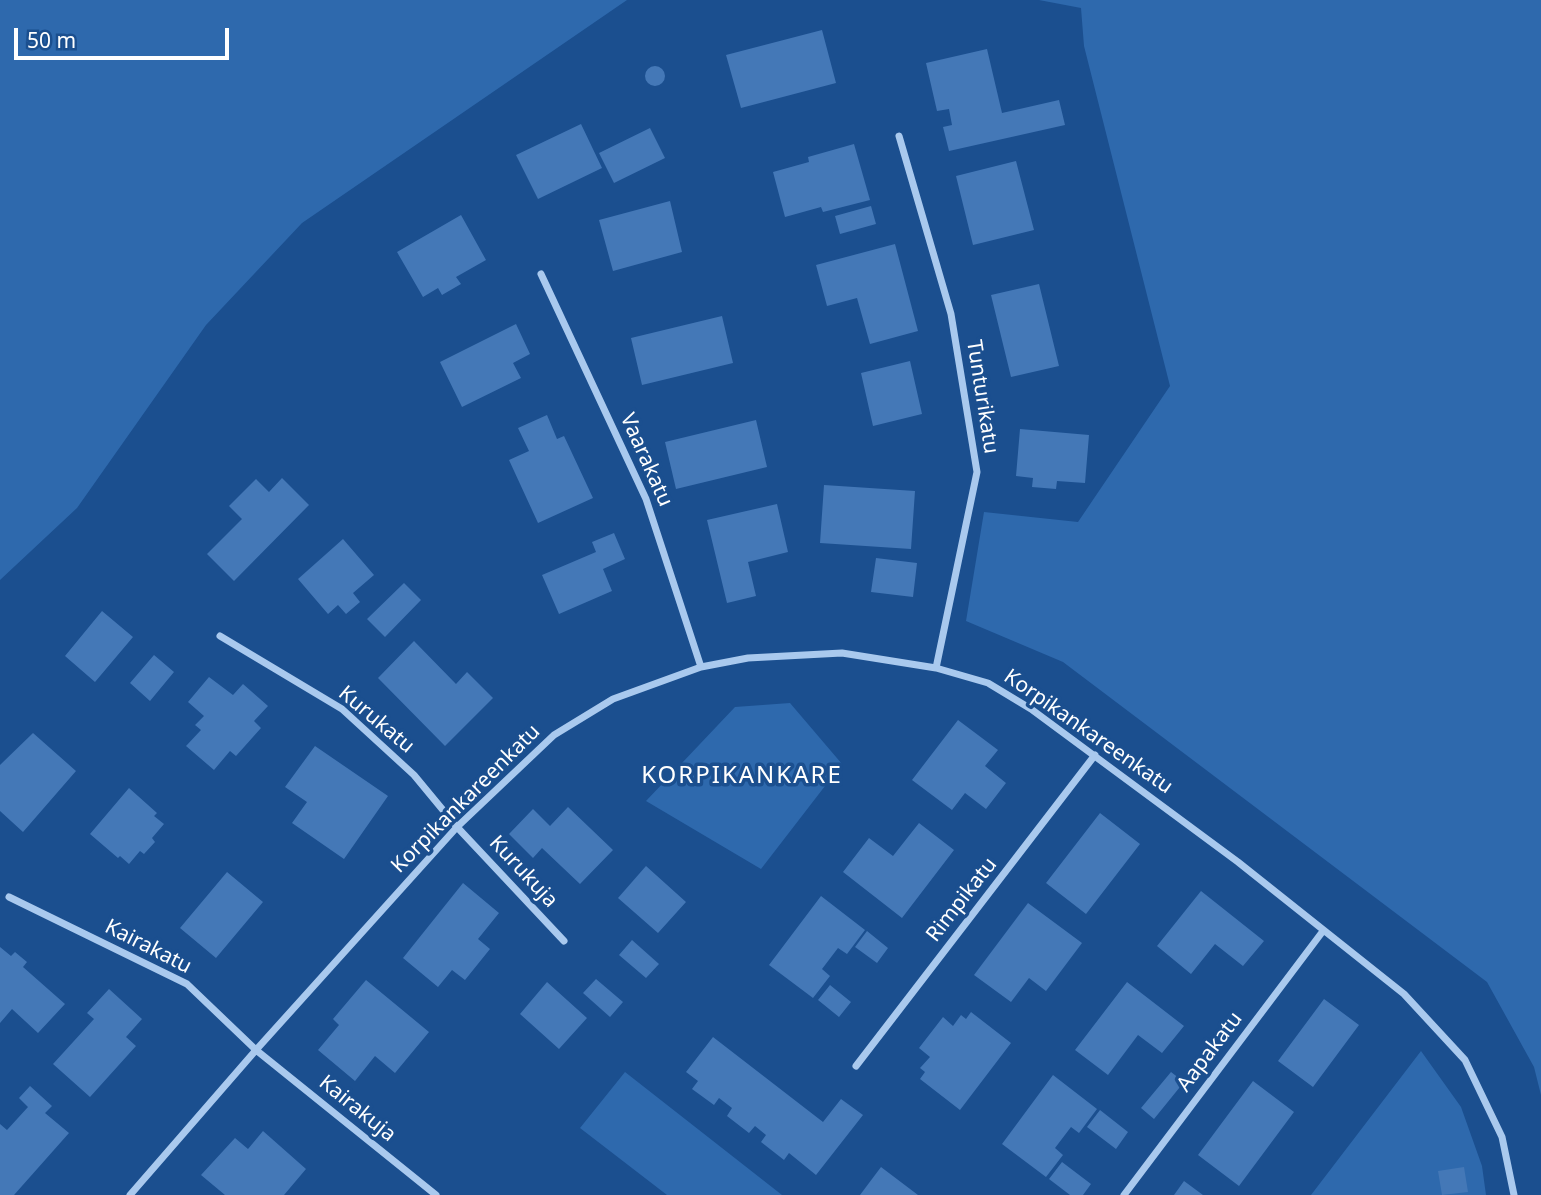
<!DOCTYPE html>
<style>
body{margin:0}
#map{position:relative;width:1541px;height:1195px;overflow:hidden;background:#1b4f8f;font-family:"Noto Sans",sans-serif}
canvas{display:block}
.scale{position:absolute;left:14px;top:28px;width:215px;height:32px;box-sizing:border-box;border:4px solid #fff;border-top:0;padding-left:9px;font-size:21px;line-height:24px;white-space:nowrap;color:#fff;-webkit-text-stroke:5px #1b4f8f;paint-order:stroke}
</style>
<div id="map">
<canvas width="1541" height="1195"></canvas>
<div class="scale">50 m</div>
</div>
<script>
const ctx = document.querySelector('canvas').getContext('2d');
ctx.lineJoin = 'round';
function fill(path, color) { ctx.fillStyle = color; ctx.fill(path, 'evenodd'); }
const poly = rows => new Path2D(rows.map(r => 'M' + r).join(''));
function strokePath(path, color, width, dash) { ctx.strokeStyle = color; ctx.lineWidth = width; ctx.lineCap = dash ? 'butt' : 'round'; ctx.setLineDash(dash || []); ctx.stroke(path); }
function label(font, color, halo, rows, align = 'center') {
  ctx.font = font + ' "Noto Sans",sans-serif'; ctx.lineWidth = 7; ctx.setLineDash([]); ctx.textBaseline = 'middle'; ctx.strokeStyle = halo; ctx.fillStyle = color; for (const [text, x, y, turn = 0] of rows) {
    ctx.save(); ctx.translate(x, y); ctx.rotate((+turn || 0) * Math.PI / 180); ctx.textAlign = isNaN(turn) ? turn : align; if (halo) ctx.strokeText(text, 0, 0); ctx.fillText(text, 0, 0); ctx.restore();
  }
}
fill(poly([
 [0,0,627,0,302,223,206,325,77,508,0,580],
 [1039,0,1541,0,1541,1095,1534,1067,1487,982,1063,662,966,621,984,512,1078,522,1170,386,1084,46,1081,8],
 [790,703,842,764,761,869,646,801,735,707],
 [1421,1051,1461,1107,1482,1166,1486,1195,1311,1195],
 [625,1072,782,1195,667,1195,580,1128]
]), '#2e69ad');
fill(poly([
 [822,30,836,83,741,108,726,55],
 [987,49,1002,113,1059,100,1065,125,949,151,943,127,952,125,949,109,937,111,926,63],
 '645 76a10 10 0 1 1 20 0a10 10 0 1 1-20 0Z',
 [581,124,602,168,538,199,516,155],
 [650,128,665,158,614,183,599,153],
 [854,144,870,200,823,212,821,207,785,217,773,172,809,162,808,157],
 [1016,161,1034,230,973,245,956,176],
 [670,201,682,252,613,271,599,220],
 [871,206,876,224,840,234,835,216],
 [461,215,486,260,456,277,461,284,442,295,438,288,423,297,397,252],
 [895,244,918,331,870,344,857,298,827,306,816,265],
 [1039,284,1059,366,1011,377,991,295],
 [722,316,733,363,642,385,631,338],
 [516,324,530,354,513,363,521,378,462,407,440,362],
 [910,361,922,414,873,426,861,373],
 [547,415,557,439,564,436,593,498,538,523,509,460,529,451,518,428],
 [756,420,767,467,676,489,665,442],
 [1020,429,1089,435,1085,483,1057,481,1056,489,1032,487,1033,478,1016,476],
 [282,478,309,505,234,581,207,554,242,519,229,506,256,479,269,492],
 [824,485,915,491,911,549,820,543],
 [777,504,788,552,748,562,756,596,727,603,707,520],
 [614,533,625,559,603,569,612,591,559,614,542,575,596,552,592,542],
 [343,539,374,575,353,593,360,602,346,614,338,605,328,614,298,579],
 [876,558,917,563,913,597,871,592],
 [404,583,421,600,385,637,367,619],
 [102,611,133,637,95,682,65,656],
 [414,641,456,684,467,672,493,698,445,746,378,678],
 [154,655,174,672,150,701,130,683],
 [209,677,233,695,243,684,268,706,254,721,261,728,236,756,230,751,214,770,186,746,201,730,195,725,204,716,188,702],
 [958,720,998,750,985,766,1006,783,986,809,965,793,952,810,912,780],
 [33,733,76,771,23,832,0,811,0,765],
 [315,746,388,796,344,859,292,823,307,802,285,787],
 [129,788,157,813,154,816,164,824,152,838,155,842,144,854,140,851,129,864,120,856,118,858,90,834],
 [568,807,613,850,580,884,542,848,533,858,509,834,533,809,550,826],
 [1100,813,1140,844,1086,914,1046,883],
 [919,823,954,850,902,918,843,872,869,838,893,856],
 [646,866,686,902,658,933,618,898],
 [227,872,263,902,216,958,180,928],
 [463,883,499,913,478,939,490,949,465,980,452,970,438,987,403,958],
 [1201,891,1264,941,1243,966,1215,944,1191,974,1157,946],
 [821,896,865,930,847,954,838,948,822,969,830,976,813,998,769,965],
 [1028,903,1082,943,1046,991,1029,978,1011,1002,974,975],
 [867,931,888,948,877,963,855,947],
 [632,940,659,964,646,978,619,955],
 [0,947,11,956,15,952,27,962,23,967,65,1004,38,1033,12,1009,0,1023],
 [596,979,623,1002,610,1017,583,993],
 [366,980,429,1032,395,1073,375,1056,355,1081,318,1050,339,1025,333,1019],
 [547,982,587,1018,559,1049,520,1014],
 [1127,982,1184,1026,1162,1053,1138,1035,1108,1075,1075,1050],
 [830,985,851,1002,839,1017,818,1000],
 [109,989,142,1019,126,1037,136,1046,90,1097,53,1064,94,1019,87,1013],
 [1324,999,1359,1025,1313,1087,1278,1061],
 [971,1012,1011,1043,960,1110,920,1079,925,1072,920,1068,930,1057,919,1048,943,1017,953,1026,961,1015,966,1019],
 [713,1037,823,1122,841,1099,863,1115,816,1175,789,1153,784,1160,761,1142,766,1135,755,1126,749,1133,727,1116,732,1108,719,1098,714,1105,692,1089,698,1081,686,1072],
 [1171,1072,1184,1082,1154,1119,1141,1108],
 [1053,1075,1097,1109,1079,1133,1071,1127,1055,1148,1063,1155,1046,1177,1002,1144],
 [1253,1081,1294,1112,1239,1186,1198,1155],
 [30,1086,52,1106,45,1113,69,1133,14,1195,0,1195,0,1124,7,1130,28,1107,19,1098],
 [1100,1110,1128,1132,1116,1149,1087,1127],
 [263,1131,306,1169,284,1195,225,1195,201,1175,235,1138,248,1149],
 [1062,1162,1091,1184,1083,1195,1070,1195,1049,1179],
 [881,1167,918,1195,860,1195],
 [1464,1167,1468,1192,1442,1195,1438,1171],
 [1184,1181,1203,1195,1174,1195]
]), '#4478b7');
strokePath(poly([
 [899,136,951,314,977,472,936,668],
 [541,274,646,499,701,667],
 [220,636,342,709,414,775,457,827,564,941],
 [9,897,187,984,256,1050,436,1195],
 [856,1066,1095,755],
 [130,1195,256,1050,457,827,554,735,613,699,701,667,748,658,842,653,936,668,988,683,1031,709,1238,862,1404,994,1465,1060,1502,1137,1514,1195],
 [1124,1195,1323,931]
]), '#a9c9ee', 7);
label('21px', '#fff', '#1b4f8f', [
 ["Tunturikatu",982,397,81],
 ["Vaarakatu",646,460,66],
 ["Kurukatu",376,720,40],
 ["Korpikankareenkatu",1088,732,35],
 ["Korpikankareenkatu",466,799,-45],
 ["Kurukuja",523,872,47],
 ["Rimpikatu",962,900,-52],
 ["Kairakatu",148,947,27],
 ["Aapakatu",1210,1052,-53],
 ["Kairakuja",357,1109,39]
]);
ctx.letterSpacing = '2px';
label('24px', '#fff', '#1b4f8f', [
 ["KORPIKANKARE",742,776]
]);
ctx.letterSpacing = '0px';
</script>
